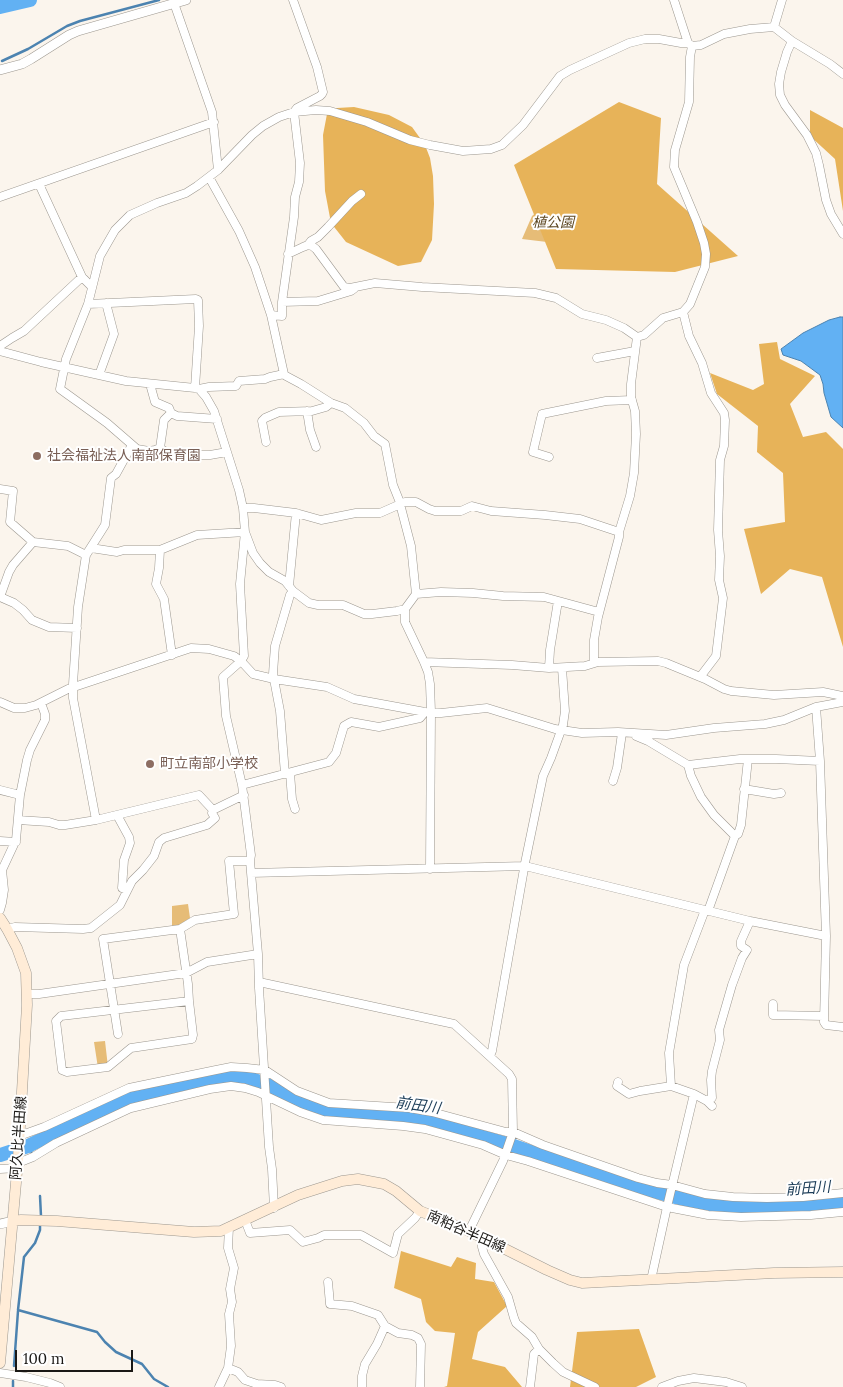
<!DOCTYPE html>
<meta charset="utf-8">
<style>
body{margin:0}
#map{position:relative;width:843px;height:1387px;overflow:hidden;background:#fbf5ed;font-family:Lora,serif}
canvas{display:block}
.scale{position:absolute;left:15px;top:1350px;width:118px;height:22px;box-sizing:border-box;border:2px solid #1a1815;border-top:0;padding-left:6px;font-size:15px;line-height:18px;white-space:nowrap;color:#1a1815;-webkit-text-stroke:4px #fff;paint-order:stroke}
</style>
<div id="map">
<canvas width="843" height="1387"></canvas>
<div class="scale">100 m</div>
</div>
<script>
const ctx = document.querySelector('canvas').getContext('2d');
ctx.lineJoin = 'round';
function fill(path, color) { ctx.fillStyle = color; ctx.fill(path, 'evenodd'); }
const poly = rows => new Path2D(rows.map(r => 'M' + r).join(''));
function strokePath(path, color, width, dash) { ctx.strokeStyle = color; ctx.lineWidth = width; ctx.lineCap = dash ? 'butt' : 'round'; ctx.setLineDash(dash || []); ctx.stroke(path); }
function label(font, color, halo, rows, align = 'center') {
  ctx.font = font + ' Lora,"Noto Sans JP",serif'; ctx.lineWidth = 4; ctx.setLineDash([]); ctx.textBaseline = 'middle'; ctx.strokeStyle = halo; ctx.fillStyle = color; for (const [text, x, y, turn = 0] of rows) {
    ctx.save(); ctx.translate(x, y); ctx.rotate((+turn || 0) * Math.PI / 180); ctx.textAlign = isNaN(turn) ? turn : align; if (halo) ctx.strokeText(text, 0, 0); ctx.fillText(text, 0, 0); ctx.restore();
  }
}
fill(poly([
 [547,203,572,245,522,239,532,216],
 [188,904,190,918,179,925,172,926,172,906],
 [105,1041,108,1067,98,1068,94,1042]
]), '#e6bc77');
fill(poly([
 [619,102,661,118,657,184,738,256,675,272,556,269,514,165],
 [354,107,389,115,412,127,425,145,430,158,433,176,434,204,432,240,421,262,398,266,346,242,331,223,325,191,323,135,327,114,337,108],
 [810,110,843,128,843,211,835,159,810,136],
 [777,342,780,359,815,376,790,404,803,437,826,432,843,449,843,647,822,577,790,569,761,594,744,529,785,522,783,473,757,452,758,426,717,394,710,373,753,390,764,384,759,344],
 [401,1251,451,1267,457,1257,476,1263,475,1279,494,1282,507,1306,478,1332,472,1359,505,1367,522,1387,444,1387,447,1386,455,1333,435,1331,426,1322,421,1299,394,1288],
 [639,1329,656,1377,636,1387,570,1387,577,1332]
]), '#e7b359');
const water = poly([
 [840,317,843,317,843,428,831,417,824,393,823,384,820,375,801,361,783,355,781,349,803,333,829,320,840,317]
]);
fill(water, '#62b1f3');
strokePath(water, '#4c83b0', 1);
strokePath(poly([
 [2,61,28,49,67,26,80,21,159,0],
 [28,1146,32,1153],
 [40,1196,41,1216],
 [40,1224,40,1230,35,1243,24,1257,18,1310,97,1332,105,1342,116,1352,142,1364,154,1379,168,1387],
 [14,1366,18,1311],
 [13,1387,13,1381]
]), '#4c83b0', 2.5);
strokePath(poly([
 [0,7,30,0],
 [0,1155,28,1146,115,1104,147,1093,209,1080,226,1077,244,1076,270,1086,300,1103,332,1113,406,1117,428,1121,514,1146,619,1182,683,1199,721,1206,768,1208,843,1203]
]), '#62b1f3', 14);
const minor = poly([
 [674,0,688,43,692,46,701,45,724,34,750,29,774,27,792,41,830,64,843,74],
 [174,3,212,112,218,170],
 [774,27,782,0],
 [792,41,787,52,781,72,779,84,780,95,785,105,807,135,816,153,819,165,826,200,831,214,843,234],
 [209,177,239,231,255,267,271,315,284,374,286,376,301,384,331,403,345,408,364,423,374,436,385,444,393,485,399,500,411,546,416,594],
 [39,184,82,277,92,287],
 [0,197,214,122],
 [308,245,311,241,318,237,328,227,352,201,361,194],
 [288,254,303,247,308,245,312,246,316,249,344,287,350,288,375,283,422,287,535,293,556,298,582,314,606,320,624,328,637,337],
 [282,302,318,301,351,291,355,288],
 [88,304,196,299,198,300,199,326,195,388],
 [683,312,689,336,702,363,711,393,724,413,725,420,724,446,720,460,718,530,720,556,719,580,723,598,716,656,700,677],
 [271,315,282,316,282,302,294,217,295,197,299,182,300,163,294,112,297,108,320,96,322,94,323,92,317,67,293,0],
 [637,337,644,335,663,318,683,312,690,304,705,267,706,254,704,243,697,222,674,167,675,150,689,102,690,57,692,46],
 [0,346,12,338,24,331,82,277],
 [0,351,41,362,99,375,126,381,195,388,199,389,209,387,236,386,239,381,265,379,270,377,284,374],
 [597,358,635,351],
 [99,375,114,334,106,303],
 [150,384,155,402,169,408,171,413],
 [199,389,206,397,214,411,239,490,243,508,245,532,240,584,244,656,241,661,223,677,226,716,242,785,251,855,250,861,258,954,259,988,269,1147,272,1169,274,1208],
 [307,411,310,430,316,447],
 [266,442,262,421,265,418,279,412,312,411,326,407,331,403],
 [160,448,164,420,171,413,177,416,217,419],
 [227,452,210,455,173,455,166,452,160,448,155,450,149,451,137,449,107,423,60,389,66,359,88,304,100,256,115,230,130,215,157,203,186,193,197,186,218,170,252,135,263,126,279,117,294,112,316,110,330,111,367,122,410,140,430,145,463,151,491,149,502,145,523,125,560,76,570,70,629,43,645,39,659,39,681,43,688,43],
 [549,457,533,452,542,414,606,401,632,400],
 [0,489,13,491,10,522,33,542,68,546,86,555],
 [243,508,254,508,296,513,321,520,356,513,380,513,405,502,416,502,429,509,435,511,461,511,472,506,491,511,545,515,580,519,619,532],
 [91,548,117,552,124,550,160,550,197,535,245,532,253,553,260,563,269,572,285,581,293,591,309,603,318,605,343,605,364,614,372,614,397,611,405,609],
 [160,550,159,568,156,584,164,599,172,655],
 [289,586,296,513],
 [0,597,14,603,23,610,32,620,49,627,77,628],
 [0,597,9,572,13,565,33,542],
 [424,662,512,665,549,668,585,666,598,662,658,661,666,663,705,679,724,689,731,691,774,695,823,692,843,696],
 [594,663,594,640,598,617,619,537,619,532,630,496,634,473,636,434,635,411,631,397,631,384,637,337],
 [549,668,550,650,558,601],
 [0,702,14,708,25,708,36,705,68,689,191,648,209,649,234,656,241,661,253,674,274,679,327,687,354,699,425,712,441,713,487,708,555,729,582,733,618,732,666,735,714,728,765,724,784,720,816,707,843,702],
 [816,707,820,761,826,936,824,1022,826,1025,843,1027],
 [636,736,648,741,688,765,740,759,776,759,820,761],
 [688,765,691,776,701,797,714,815,735,836],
 [290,773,292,799,295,809],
 [285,774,280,711,273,674,274,659,275,646,290,595,293,591],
 [613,781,617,768,622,733],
 [242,785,329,762,336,753,344,726,351,722,379,727,420,718,425,712],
 [744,789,774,794,781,793],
 [0,790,20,795],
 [117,815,129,837,130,843,124,860,122,888,127,890],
 [18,820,49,822,59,825,65,825,96,820,199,795,213,810],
 [96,820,73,698,73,684,78,607,86,555,105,525,111,478,116,474,132,445],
 [0,841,16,842],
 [430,869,431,712,430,684,428,672,424,662,405,622,405,609,416,594,441,592,473,593,503,596,544,597,599,612],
 [251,873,525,866,750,921,741,941,741,946,747,950,742,958,732,985,719,1030,720,1040,712,1071,711,1080,712,1098,707,1101],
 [0,910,2,903,4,890,2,870,16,840,20,795,27,760,30,750,45,720,45,714,41,703],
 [708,911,735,836,738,834,741,825,748,759],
 [750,921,826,936],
 [7,929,15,927,83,929,91,928,120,905,132,881,143,870,154,856,159,842,164,838,207,825,215,818,212,813,213,810,244,795],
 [180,929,188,984,189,1001,193,1035,192,1039,131,1048,108,1067,67,1072,62,1070,56,1021,61,1016,189,1001],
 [259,982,454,1024,509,1074,512,1079,513,1132,503,1161,469,1231],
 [27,994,39,994,186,973,207,962,258,954],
 [773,1004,773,1015,824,1016],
 [118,1034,103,939,180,929,195,920,234,914,229,861,250,861],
 [490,1056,492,1051,525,863,543,776,551,758,563,725,565,711,562,668],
 [618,1082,617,1086,629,1094,640,1091,671,1086,669,1053,684,965,705,910],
 [694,1094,707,1101,712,1106],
 [19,1136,44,1127,129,1088,216,1070,231,1067,247,1068,265,1070,297,1091,329,1103,409,1108,432,1112,506,1132,513,1132,543,1145,638,1178,657,1183,672,1185,705,1194,733,1197,767,1198,803,1197,843,1193],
 [18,1163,33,1157,56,1143,131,1108,210,1089,231,1086,245,1088,258,1092,300,1112,323,1120,403,1126,425,1129,483,1145,506,1155,528,1161,667,1207,708,1215,741,1217,811,1215,843,1212],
 [0,1169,17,1168],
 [245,1220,250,1233,290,1230,303,1242,318,1238,324,1235,361,1235,393,1253,398,1234,415,1218,420,1211],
 [483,1239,482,1242,482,1247,484,1254,508,1297,514,1318,516,1323,532,1337,539,1349,553,1363,563,1372,595,1387],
 [651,1280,667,1207,694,1094,671,1086],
 [328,1282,330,1304,352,1306,378,1315,385,1326,377,1344,365,1364,362,1376,362,1387],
 [385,1326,398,1333,412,1335,418,1338,421,1344,420,1387],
 [228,1368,238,1372,245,1380,257,1384,275,1385,281,1387],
 [0,1373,26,1377,50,1383,60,1387],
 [219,1387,228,1368,231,1346,229,1314,232,1302,230,1289,234,1268,228,1248,229,1227],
 [530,1387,534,1354,539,1349],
 [662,1387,678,1381,694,1378,726,1382,742,1387]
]);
const tertiary = poly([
 [0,70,22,64,31,59,69,35,78,31,186,0],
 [0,1224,13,1221]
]);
const secondary = poly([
 [0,918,7,929,17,948,26,973,27,1005,18,1160,0,1363],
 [13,1221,21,1220,57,1221,194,1232,221,1231,298,1195,342,1181,358,1179,384,1184,396,1191,420,1211,469,1231,547,1270,570,1280,582,1283,774,1273,843,1272]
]);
strokePath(minor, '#9c978f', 9);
strokePath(tertiary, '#9c978f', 10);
strokePath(secondary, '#9c978f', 11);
strokePath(minor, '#fff', 8);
strokePath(tertiary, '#fff', 9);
strokePath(secondary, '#ffecd7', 10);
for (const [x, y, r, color] of [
 [37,456,5,"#8d6e63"],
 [150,764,5,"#8d6e63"]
]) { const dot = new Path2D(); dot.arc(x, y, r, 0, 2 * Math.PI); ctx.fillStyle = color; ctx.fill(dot); strokePath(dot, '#fff', 2); }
label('italic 14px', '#5d4721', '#fff', [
 ["植公園",553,223]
]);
label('14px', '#785e54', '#fff', [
 ["社会福祉法人南部保育園",47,456],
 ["町立南部小学校",160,764]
], 'left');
label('14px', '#1a1815', '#fff', [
 ["阿久比半田線",19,1138,-86],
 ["南粕谷半田線",466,1232,24]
]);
label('italic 15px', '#1d3e59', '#fff', [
 ["前田川",418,1106,8],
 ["前田川",808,1189,-4]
]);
</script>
